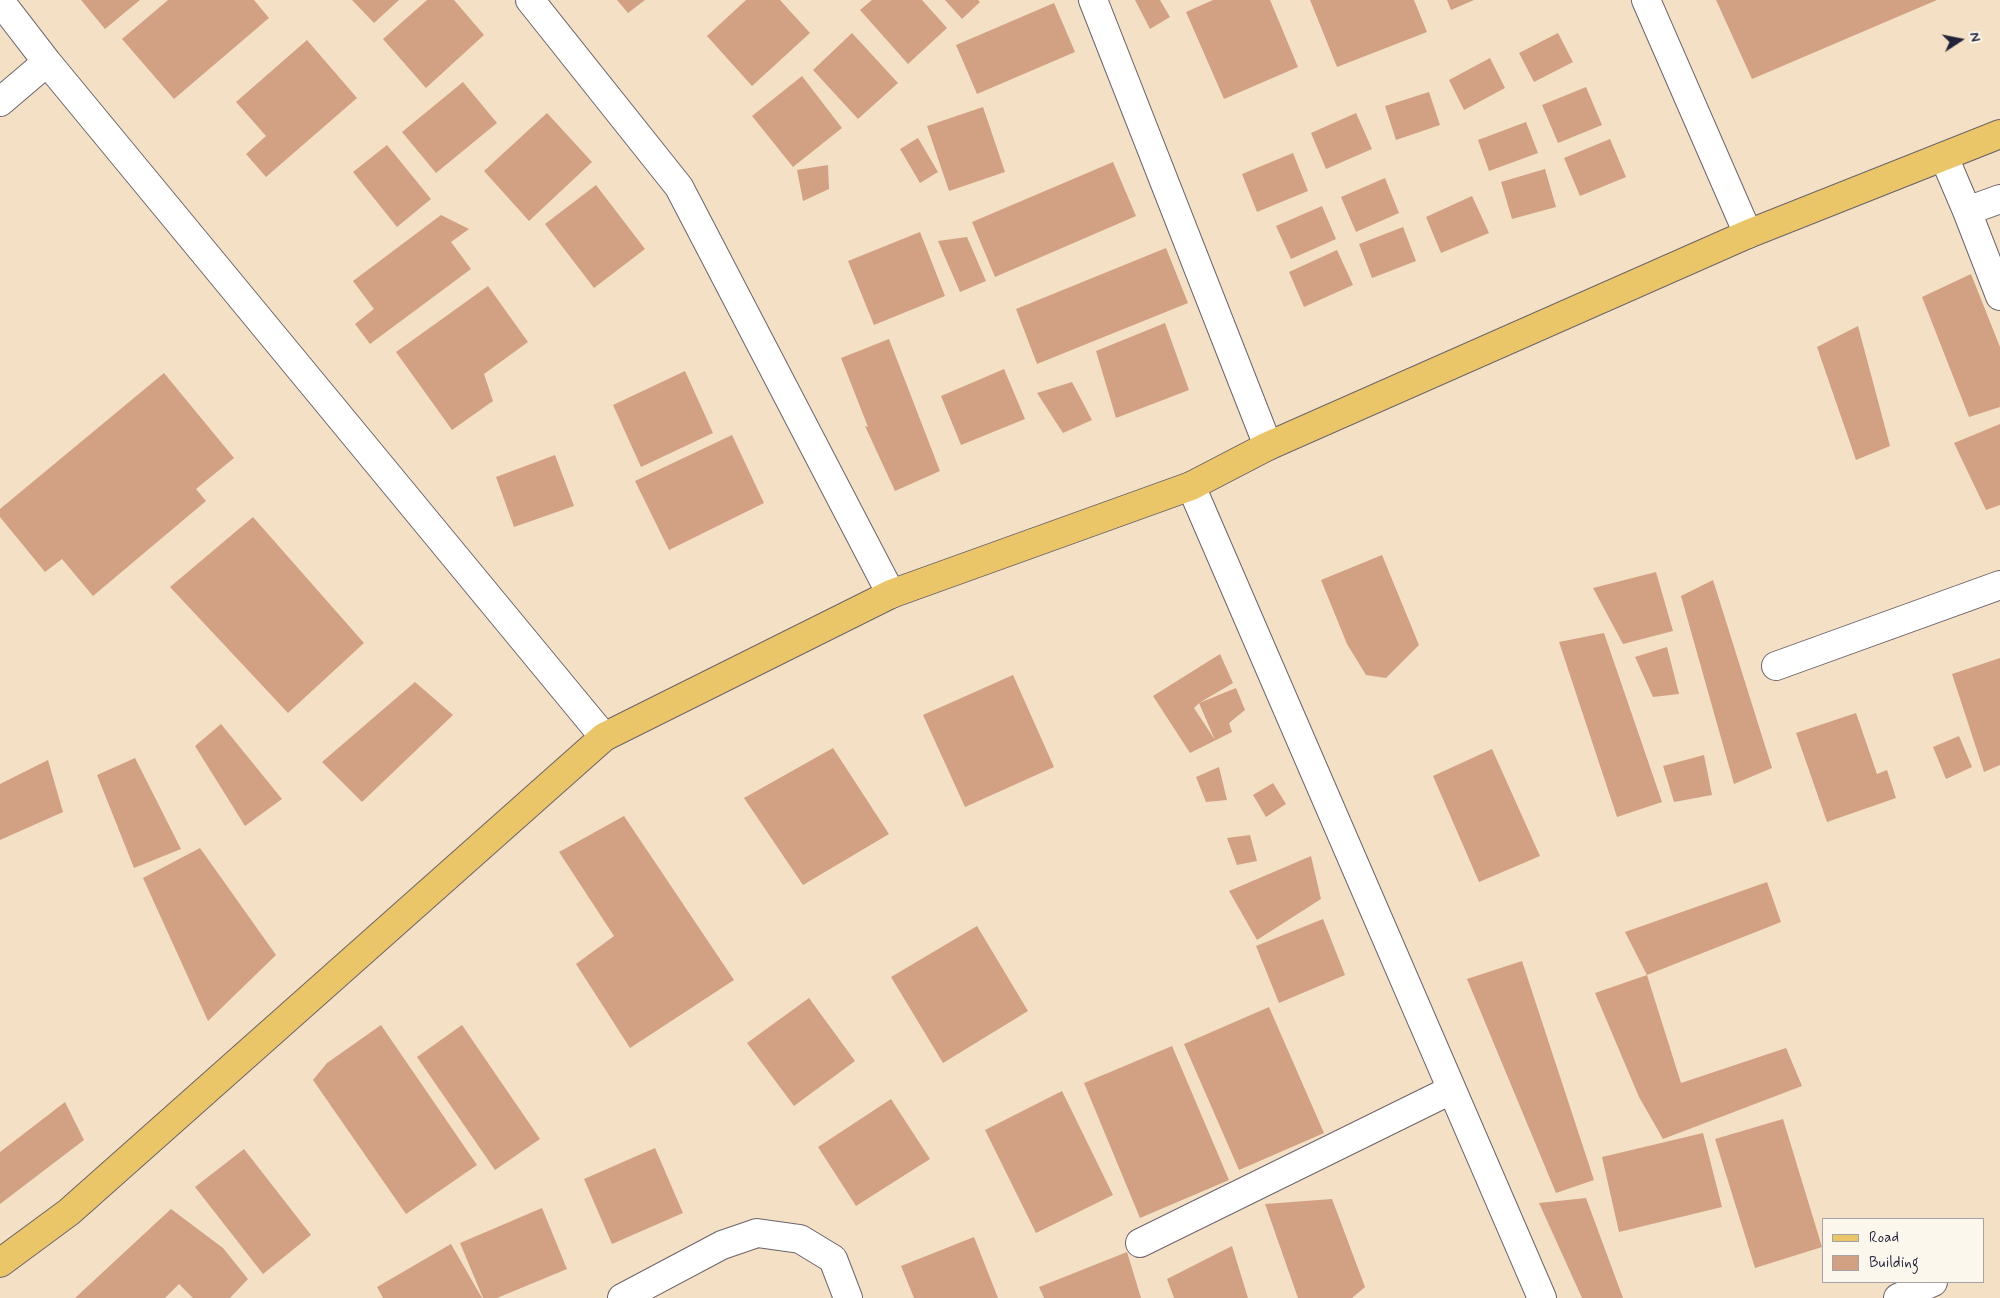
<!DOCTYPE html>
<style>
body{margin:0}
#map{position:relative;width:2000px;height:1298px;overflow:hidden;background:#f4e0c4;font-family:Mynerve,sans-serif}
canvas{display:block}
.legend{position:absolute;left:1822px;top:1218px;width:162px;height:65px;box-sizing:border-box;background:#fbf7ec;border:1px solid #a4a2a5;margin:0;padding:6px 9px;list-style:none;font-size:15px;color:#22223b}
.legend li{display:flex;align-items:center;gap:10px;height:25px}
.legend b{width:25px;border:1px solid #a4a2a5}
.north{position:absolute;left:1935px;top:15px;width:50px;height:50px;-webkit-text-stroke:4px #fbf7ec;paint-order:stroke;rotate:79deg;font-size:14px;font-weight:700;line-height:20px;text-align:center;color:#22223b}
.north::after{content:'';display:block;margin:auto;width:18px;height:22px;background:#22223b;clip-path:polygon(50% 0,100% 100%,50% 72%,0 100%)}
</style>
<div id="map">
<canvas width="2000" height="1298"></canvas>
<ul class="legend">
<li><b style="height:6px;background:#ebc669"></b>Road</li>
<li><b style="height:14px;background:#d2a184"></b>Building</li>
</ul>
<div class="north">N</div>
</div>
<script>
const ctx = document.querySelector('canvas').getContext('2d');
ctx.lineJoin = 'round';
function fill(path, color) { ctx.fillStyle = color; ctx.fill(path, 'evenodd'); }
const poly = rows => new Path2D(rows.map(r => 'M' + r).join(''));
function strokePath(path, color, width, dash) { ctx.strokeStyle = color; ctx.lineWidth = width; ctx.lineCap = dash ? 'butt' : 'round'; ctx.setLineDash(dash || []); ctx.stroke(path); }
fill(poly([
 [81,0,140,0,105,29],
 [168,0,254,0,269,18,174,99,122,39],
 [352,0,399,0,374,23],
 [427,0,454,0,484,35,426,88,383,39],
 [617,0,645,0,628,13],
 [746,0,780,0,810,33,752,86,707,36],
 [872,0,922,0,947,28,908,64,860,10],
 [945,0,978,0,980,2,962,19],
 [1135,0,1160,0,1170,17,1150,29],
 [1213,0,1270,0,1298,67,1224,99,1186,12],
 [1310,0,1414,0,1427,32,1337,67],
 [1447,0,1474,0,1451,10],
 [1716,0,1937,0,1752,79],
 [1054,3,1075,52,977,94,956,45],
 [852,33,898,83,858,119,813,70],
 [1558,33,1573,62,1534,82,1519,53],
 [307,40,357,98,266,177,246,154,266,136,236,102],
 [1490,58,1505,88,1464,110,1449,80],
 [802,76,842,128,793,167,752,116],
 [463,82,497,123,436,173,402,132],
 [1586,87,1602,125,1558,143,1542,105],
 [1429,92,1440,125,1396,140,1385,106],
 [983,107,1005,172,949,191,927,126],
 [547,113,592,162,529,221,484,171],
 [1356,113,1372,149,1326,169,1311,133],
 [1526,122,1538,153,1489,171,1478,140],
 [918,138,938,172,920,183,900,149],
 [1610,139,1626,177,1580,196,1564,158],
 [387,145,431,199,397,227,353,172],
 [1293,153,1308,191,1257,212,1242,174],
 [1113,162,1136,216,995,277,972,222],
 [828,165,829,189,803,201,797,170],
 [1545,169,1556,207,1512,219,1501,182],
 [1385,178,1399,213,1356,232,1341,197],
 [596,185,645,249,594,288,545,224],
 [1472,196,1489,233,1441,253,1426,217],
 [1322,206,1336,239,1291,259,1276,226],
 [441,215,469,229,451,242,471,269,370,344,355,324,374,309,353,281],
 [1403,227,1416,261,1372,278,1359,244],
 [920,232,945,296,874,325,848,261],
 [967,237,986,281,960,292,938,241],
 [1166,248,1188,303,1037,364,1016,309],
 [1337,250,1353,285,1304,307,1289,272],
 [1971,274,2000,347,2000,407,1969,417,1922,297],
 [488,286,528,342,484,374,493,401,452,430,396,352],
 [1165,323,1189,390,1116,418,1096,351],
 [1858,326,1890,446,1856,460,1817,347],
 [889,339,940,471,895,491,865,426,868,427,841,358],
 [1004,369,1025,419,961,445,941,396],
 [685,371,713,433,641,467,613,405],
 [164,373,234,458,196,489,206,501,93,596,62,559,45,572,0,517,0,509],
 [1072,382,1092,420,1063,433,1037,393],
 [2000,424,2000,505,1986,510,1954,443],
 [732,435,764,503,669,550,635,481],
 [555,455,574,506,514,527,496,477],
 [253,517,364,643,288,713,170,587],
 [1382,555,1419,645,1386,678,1366,675,1347,644,1321,580],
 [1656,572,1673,631,1623,644,1593,588],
 [1713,580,1772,768,1734,784,1681,596],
 [1604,633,1662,802,1617,817,1559,642],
 [1667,647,1679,694,1653,697,1635,657],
 [1220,654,1233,683,1199,703,1236,688,1245,710,1229,723,1232,732,1190,753,1153,696],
 [1199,703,1215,740,1194,708],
 [2000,658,2000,765,1984,772,1952,674],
 [1013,675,1054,767,965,807,923,715],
 [415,682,453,715,362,802,322,762],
 [1856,713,1877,774,1887,770,1896,798,1827,822,1796,733],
 [221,724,282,799,245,826,195,746],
 [1959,736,1972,767,1946,779,1933,747],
 [833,748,889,834,803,885,744,798],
 [1492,749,1540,856,1479,882,1433,776],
 [1704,755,1712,795,1674,802,1663,766],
 [135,758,181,849,134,868,97,775],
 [48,760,63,812,0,840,0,784],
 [1219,767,1227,800,1206,802,1196,777],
 [1273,783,1286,804,1266,817,1253,795],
 [624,816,734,980,630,1048,576,964,614,936,559,852],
 [1250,835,1257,861,1237,865,1227,838],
 [200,848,276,955,208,1021,143,878],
 [1311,856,1321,899,1257,940,1229,891],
 [1767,882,1781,922,1647,975,1681,1083,1786,1048,1802,1086,1663,1139,1639,1097,1595,993,1647,975,1625,932],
 [1323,919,1345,975,1279,1003,1256,946],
 [977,926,1028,1011,943,1063,891,977],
 [1522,961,1594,1180,1556,1193,1467,979],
 [809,998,855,1061,794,1106,747,1043],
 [1269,1007,1324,1133,1239,1170,1184,1044],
 [381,1025,477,1165,406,1214,313,1080,327,1063],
 [462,1025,540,1139,495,1170,417,1057],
 [1172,1046,1229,1180,1140,1218,1084,1083],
 [1062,1091,1113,1195,1036,1233,985,1130],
 [891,1099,930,1159,856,1206,818,1147],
 [65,1102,84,1140,0,1204,0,1152],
 [1783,1119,1822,1247,1755,1268,1715,1139],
 [1703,1133,1722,1207,1619,1232,1602,1157],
 [655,1148,683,1213,612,1244,584,1179],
 [244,1149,311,1235,263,1274,195,1187],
 [1586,1198,1623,1298,1582,1298,1539,1203],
 [1332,1199,1365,1287,1352,1298,1298,1298,1265,1204],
 [542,1208,567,1269,497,1298,483,1298,460,1243],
 [171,1209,223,1248,248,1279,230,1298,193,1298,179,1284,165,1298,75,1298],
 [974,1237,998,1298,914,1298,901,1266],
 [451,1244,482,1298,383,1298,377,1287],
 [1232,1246,1248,1298,1174,1298,1167,1279],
 [1127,1252,1141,1298,1044,1298,1039,1287]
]), '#d2a184');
const minor = poly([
 [530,0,679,187,891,594],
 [1093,0,1268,446],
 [1646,0,1748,234],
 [0,1,47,62,604,737],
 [0,102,47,62],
 [1944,157,1967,211,2000,296],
 [1967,211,2000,199],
 [1191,486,1542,1298],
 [1776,666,2000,585],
 [1140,1243,1451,1090],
 [622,1298,722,1245,757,1233,800,1239,833,1259,848,1298],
 [1898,1298,1933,1282]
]);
const major = poly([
 [0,1263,69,1212,604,737,891,594,1191,486,1268,446,1748,234,2000,134]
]);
strokePath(minor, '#6c646b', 30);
strokePath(major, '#6c646b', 30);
strokePath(minor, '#fff', 28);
strokePath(major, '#ebc669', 28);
</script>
